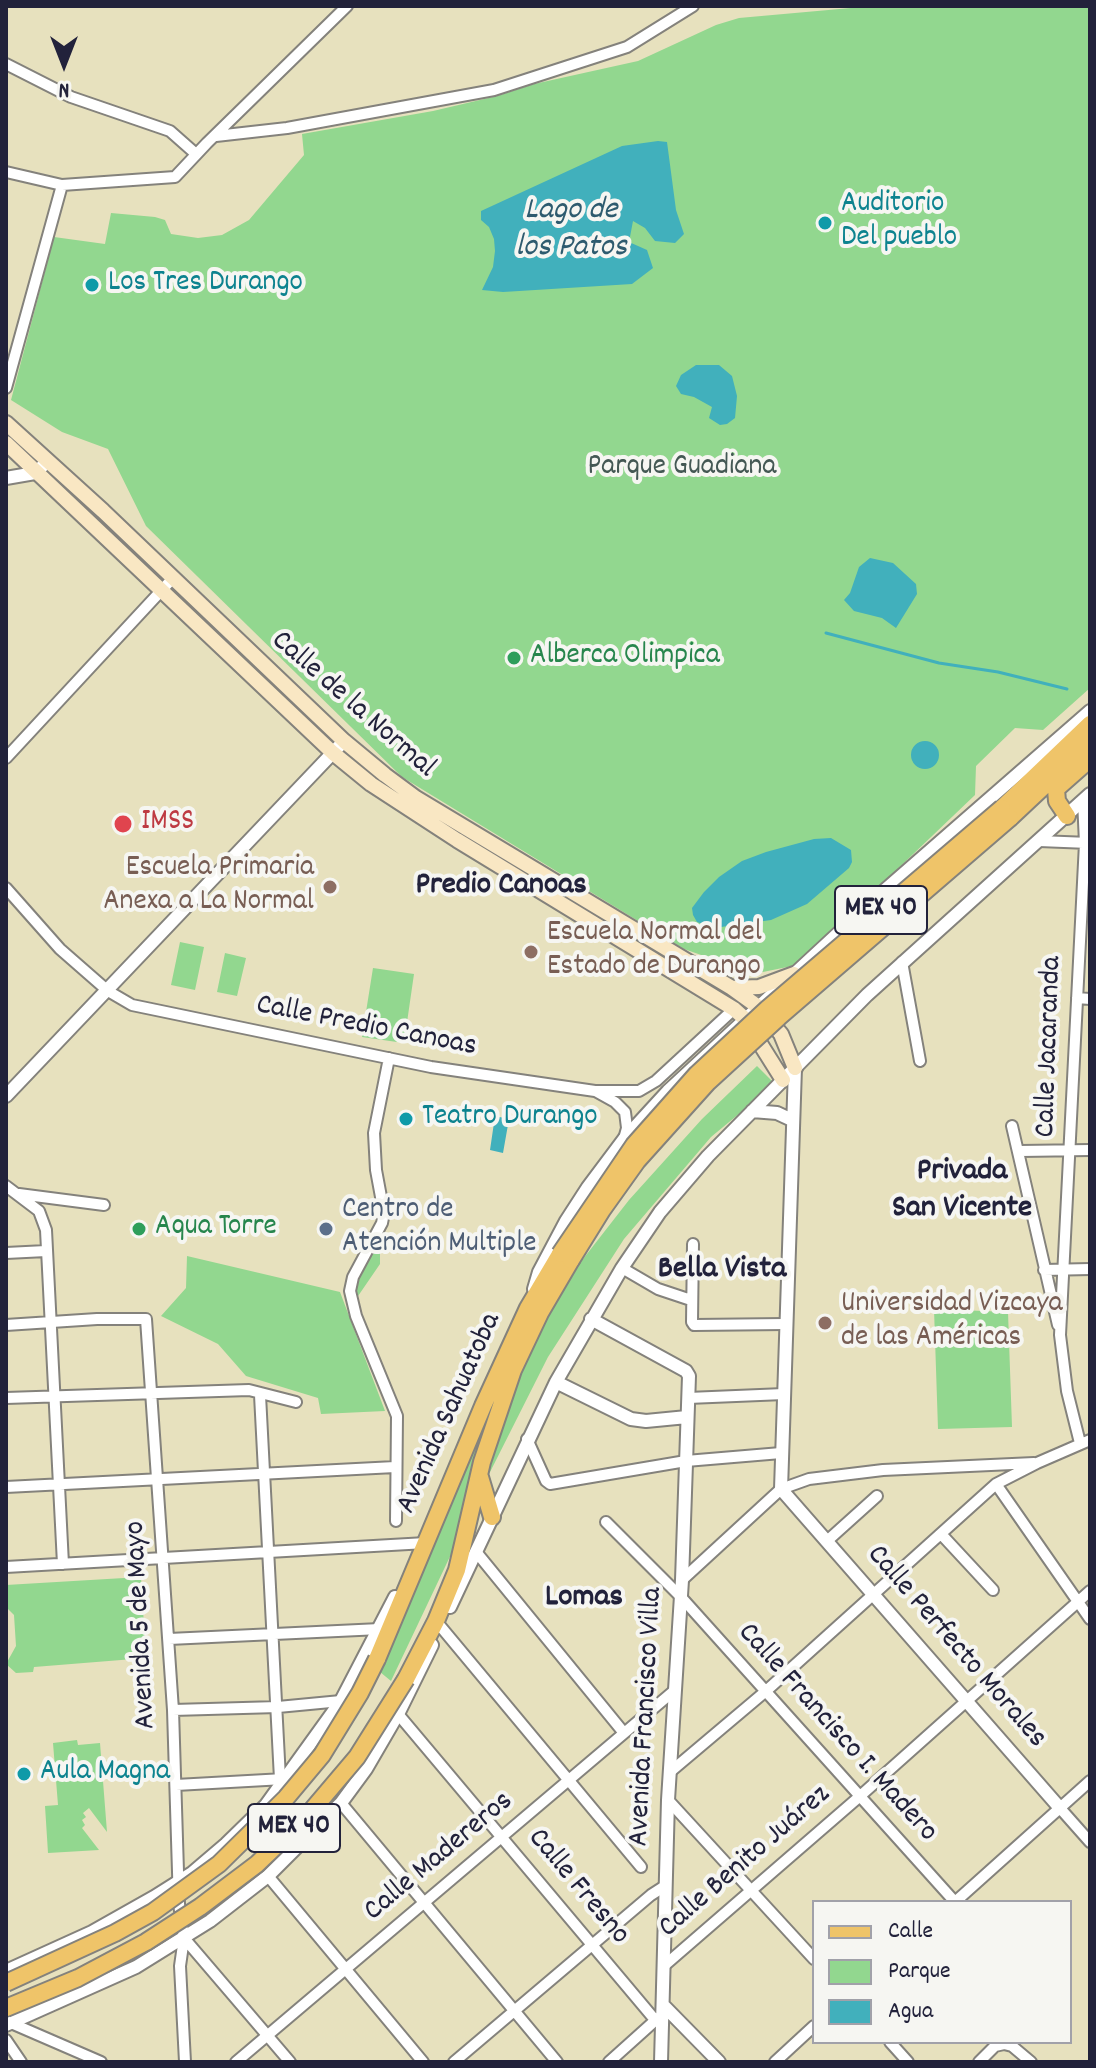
<!DOCTYPE html>
<meta charset="utf-8">
<style>
body{margin:0}
#map{position:relative;width:1096px;height:2068px;overflow:hidden;background:#e7e1be;font-family:Dekko,sans-serif}
canvas{display:block}
.frame{position:absolute;inset:0;border:8px solid #22223b;pointer-events:none}
.legend{position:absolute;left:812px;top:1900px;width:260px;height:144px;box-sizing:border-box;background:#f6f6f2;border:2px solid #a1a1a9;margin:0;padding:10px 14px;list-style:none;font-size:24px;color:#22223b}
.legend li{display:flex;align-items:center;gap:16px;height:40px}
.legend b{width:40px;border:2px solid #a1a1a9}
.north{position:absolute;left:24px;top:24px;width:80px;height:80px;-webkit-text-stroke:6px #f6f6f2;paint-order:stroke;rotate:180deg;font-size:22px;font-weight:700;line-height:32px;text-align:center;color:#22223b}
.north::after{content:'';display:block;margin:auto;width:28px;height:36px;background:#22223b;clip-path:polygon(50% 0,100% 100%,50% 72%,0 100%)}
</style>
<div id="map">
<canvas width="1096" height="2068"></canvas>
<div class="frame"></div>
<ul class="legend">
<li><b style="height:10px;background:#efc469"></b>Calle</li>
<li><b style="height:22px;background:#92d78f"></b>Parque</li>
<li><b style="height:22px;background:#41b0bc"></b>Agua</li>
</ul>
<div class="north">N</div>
</div>
<script>
const ctx = document.querySelector('canvas').getContext('2d');
ctx.lineJoin = 'round';
function fill(path, color) { ctx.fillStyle = color; ctx.fill(path, 'evenodd'); }
const poly = rows => new Path2D(rows.map(r => 'M' + r).join(''));
function strokePath(path, color, width, dash) { ctx.strokeStyle = color; ctx.lineWidth = width; ctx.lineCap = dash ? 'butt' : 'round'; ctx.setLineDash(dash || []); ctx.stroke(path); }
function label(font, color, halo, rows, align = 'center') {
  ctx.font = font + ' Dekko,sans-serif'; ctx.lineWidth = 8; ctx.setLineDash([]); ctx.textBaseline = 'middle'; ctx.strokeStyle = halo; ctx.fillStyle = color; for (const [text, x, y, turn = 0] of rows) {
    ctx.save(); ctx.translate(x, y); ctx.rotate((+turn || 0) * Math.PI / 180); ctx.textAlign = isNaN(turn) ? turn : align; if (halo) ctx.strokeText(text, 0, 0); ctx.fillText(text, 0, 0); ctx.restore();
  }
}
fill(poly([
 [873,6,1090,6,1090,688,1043,730,1015,728,976,766,975,795,797,965,763,972,744,970,684,949,402,777,146,526,108,449,62,432,11,400,54,237,105,244,111,213,155,217,165,220,171,234,198,238,222,235,249,220,304,155,302,134,433,111,497,96,534,84,638,61,716,25,739,18],
 [180,942,204,947,195,990,171,985],
 [225,953,246,958,237,996,217,992],
 [373,968,414,974,404,1043,362,1037],
 [757,1066,775,1084,711,1137,624,1239,548,1357,486,1480,500,1421,522,1364,569,1277,629,1200,702,1119],
 [380,1234,380,1264,356,1299,357,1276],
 [187,1256,340,1292,385,1411,321,1414,318,1398,246,1376,218,1344,161,1316,186,1288],
 [934,1309,1008,1312,1012,1427,938,1429],
 [479,1438,463,1529,391,1681,380,1672],
 [141,1577,146,1658,34,1667,33,1672,16,1673,6,1664,16,1646,14,1615,6,1607,6,1585],
 [77,1740,78,1745,100,1743,107,1832,89,1808,83,1813,86,1817,82,1820,85,1825,82,1828,99,1850,48,1853,45,1806,58,1805,53,1743]
]), '#92d78f');
fill(poly([
 [658,141,667,142,676,210,684,234,675,243,655,241,645,228,633,221,629,242,647,250,653,268,632,284,503,292,482,290,493,267,495,251,494,239,489,227,481,220,481,211,622,146],
 [696,365,719,365,732,376,737,396,735,418,727,424,720,425,709,418,712,407,694,397,681,394,676,386,681,375],
 [870,558,893,563,916,584,917,594,896,628,882,618,854,611,844,600,850,593,859,567],
 '911 755a14 14 0 1 1 28 0a14 14 0 1 1-28 0Z',
 [831,838,851,850,852,862,849,868,807,904,771,920,714,928,697,922,693,915,692,908,704,892,719,877,742,861,766,852,814,839],
 [495,1116,509,1119,503,1153,490,1150]
]), '#41b0bc');
strokePath(poly([
 [826,633,939,663,998,672,1067,689]
]), '#41b0bc', 3);
const minor = poly([
 [6,64,71,97,170,131,196,154],
 [216,136,287,128,494,90,627,47,693,6],
 [6,172,62,185,175,177,207,143,347,6],
 [6,388,62,185],
 [6,758,173,578],
 [1039,841,1089,843],
 [6,888,60,949,108,991,132,1005,431,1067,595,1091,639,1091,656,1081,734,1009],
 [902,962,920,1061],
 [1077,998,1090,999],
 [389,1058,374,1133,376,1170,384,1213,382,1223,353,1277,350,1291,356,1316,397,1416,396,1521],
 [597,1092,615,1102,625,1112,627,1128,624,1139],
 [1012,1126,1058,1325],
 [1020,1151,1090,1150],
 [6,1186,39,1211,46,1230,63,1564],
 [19,1194,104,1205],
 [693,1244,692,1322,694,1325,785,1324],
 [6,1253,46,1251],
 [622,1268,658,1289,691,1300],
 [1044,1270,1090,1269],
 [6,1325,97,1319,146,1319,173,1710,179,1904,184,1938,180,1966,185,2062],
 [260,1395,280,1779],
 [6,1398,249,1390,296,1402],
 [688,1398,784,1394],
 [527,1439,546,1481,550,1484,686,1461,781,1453],
 [1080,1443,1067,1391,1060,1335,1085,843,1083,800],
 [996,1484,1090,1619],
 [6,1487,395,1467],
 [606,1522,681,1597,955,1902],
 [941,1534,993,1590],
 [827,1541,877,1496],
 [477,1553,624,1733],
 [6,1567,426,1543],
 [682,1580,781,1489,809,1479,883,1470,1034,1463],
 [436,1621,641,1867],
 [169,1639,380,1629],
 [173,1710,278,1707,341,1701],
 [398,1714,656,2021],
 [670,1772,766,1691,996,1484,1037,1463,1090,1440],
 [176,1785,284,1779],
 [668,1800,814,1959],
 [341,1803,557,2062],
 [1059,1807,1090,1842],
 [268,1876,423,2062],
 [955,1902,1090,1781],
 [184,1938,290,2062],
 [665,1965,859,1797,1090,1591],
 [11,2023,101,2062],
 [6,2040,21,2062],
 [890,2042,908,2062],
 [236,2062,675,1690],
 [454,2062,651,1895,665,1886],
 [609,2062,658,2018],
 [775,2062,814,2026],
 [979,2062,995,2046,1004,2044,1012,2046,1031,2062]
]);
const tertiary = poly([
 [6,478,35,473,48,461],
 [795,1068,781,1489,1059,1807],
 [6,1096,344,741],
 [752,1111,777,1113,792,1120],
 [534,1289,539,1272,566,1221,588,1187,624,1139,668,1091,886,889,1090,711],
 [591,1319,686,1371,689,1376,682,1580,668,1800,661,2062],
 [556,1382,631,1419,646,1421,687,1417],
 [450,1607,556,1382,622,1268,660,1212,708,1156,867,995,1090,794],
 [6,1971,92,1932,154,1897,192,1873,226,1844,266,1805,341,1701,395,1597],
 [664,2006,719,2062],
 [6,2025,136,1967,210,1921,268,1876,341,1803,366,1769,398,1714,432,1645]
]);
const secondary = poly([
 [6,423,103,511,344,741,385,775,416,798,732,988,757,1006,781,1034,795,1068],
 [6,443,333,753,371,784,457,840,734,1009,744,1018,783,1080],
 [732,988,759,987,794,974]
]);
const primary = poly([
 [1002,808,1090,724],
 [1067,816,1057,801,1056,789,1090,759],
 [1010,818,1090,743],
 [480,1477,492,1517],
 [377,1659,483,1406,528,1308,560,1254],
 [406,1679,436,1621,457,1570,482,1462,513,1370,540,1313,571,1260]
]);
strokePath(minor, '#84827c', 14);
strokePath(tertiary, '#84827c', 16);
strokePath(secondary, '#84827c', 18);
strokePath(primary, '#84827c', 20);
strokePath(minor, '#fff', 10);
strokePath(tertiary, '#fff', 12);
strokePath(secondary, '#f9e7c3', 14);
strokePath(primary, '#efc469', 16);
const primaryBridge = poly([
 [560,1254,634,1145,697,1074,767,1009,1002,808],
 [571,1260,602,1210,637,1161,708,1082,779,1017,1010,818],
 [6,1983,115,1933,153,1912,219,1864,286,1798,322,1755,360,1693,377,1659],
 [6,2008,78,1978,146,1942,200,1907,257,1864,307,1816,357,1757,406,1679]
]);
strokePath(primaryBridge, '#84827c', 20, []);
strokePath(primaryBridge, '#efc469', 16);
for (const [x, y, r, color] of [
 [825,223,8,"#0f9aa8"],
 [92,285,8,"#0f9aa8"],
 [514,658,8,"#2e9e5b"],
 [123,824,10,"#e0444e"],
 [330,887,8,"#8d6e63"],
 [531,952,8,"#8d6e63"],
 [406,1119,8,"#0f9aa8"],
 [139,1229,8,"#2e9e5b"],
 [326,1229,8,"#5c6f8a"],
 [825,1323,8,"#8d6e63"],
 [24,1774,8,"#0f9aa8"]
]) { const dot = new Path2D(); dot.arc(x, y, r, 0, 2 * Math.PI); ctx.fillStyle = color; ctx.fill(dot); strokePath(dot, '#f6f6f2', 3); }
for (const [x, y, w] of [
 [881,910,92],
 [294,1828,92]
]) { const box = new Path2D(); box.roundRect(x - w / 2, y - 24, w, 48, 6); ctx.fillStyle = '#f6f6f2'; ctx.fill(box); strokePath(box, '#22223b', 2); }
label('bold 28px', '#22223b', null, [
 ["MEX 40",881,910],
 ["MEX 40",294,1828]
]);
label('30px', '#0d838f', '#f6f6f2', [
 ["Auditorio",841,206],
 ["Del pueblo",841,240],
 ["Los Tres Durango",108,285],
 ["Teatro Durango",422,1119],
 ["Aula Magna",40,1774]
], 'left');
label('30px', '#445854', '#f6f6f2', [
 ["Parque Guadiana",682,469]
]);
label('30px', '#27864d', '#f6f6f2', [
 ["Alberca Olimpica",530,658],
 ["Aqua Torre",155,1229]
], 'left');
label('30px', '#22223b', '#f6f6f2', [
 ["Calle de la Normal",352,706,41],
 ["Calle Predio Canoas",366,1028,11],
 ["Calle Jacaranda",1051,1047,-88],
 ["Avenida Sahuatoba",451,1414,-66],
 ["Avenida 5 de Mayo",143,1625,-93],
 ["Calle Perfecto Morales",955,1648,49],
 ["Avenida Francisco Villa",648,1717,-87],
 ["Calle Francisco I. Madero",836,1734,48],
 ["Calle Madereros",440,1858,-40],
 ["Calle Benito Juárez",746,1863,-41],
 ["Calle Fresno",577,1888,50]
]);
label('30px', '#be3a42', '#f6f6f2', [
 ["IMSS",141,824]
], 'left');
label('30px', '#785e54', '#f6f6f2', [
 ["Escuela Primaria",314,870,"right"],
 ["Anexa a La Normal",314,904,"right"],
 ["Escuela Normal del",547,935],
 ["Estado de Durango",547,969],
 ["Universidad Vizcaya",841,1306],
 ["de las Américas",841,1340]
], 'left');
label('30px', '#4e5e75', '#f6f6f2', [
 ["Centro de",342,1212],
 ["Atención Multiple",342,1246]
], 'left');
label('italic 32px', '#2e5b6f', '#f6f6f2', [
 ["Lago de",571,213],
 ["los Patos",571,250]
]);
label('bold 32px', '#22223b', '#f6f6f2', [
 ["Predio Canoas",501,888],
 ["Privada",962,1174],
 ["San Vicente",962,1211],
 ["Bella Vista",722,1272],
 ["Lomas",584,1600]
]);
</script>
